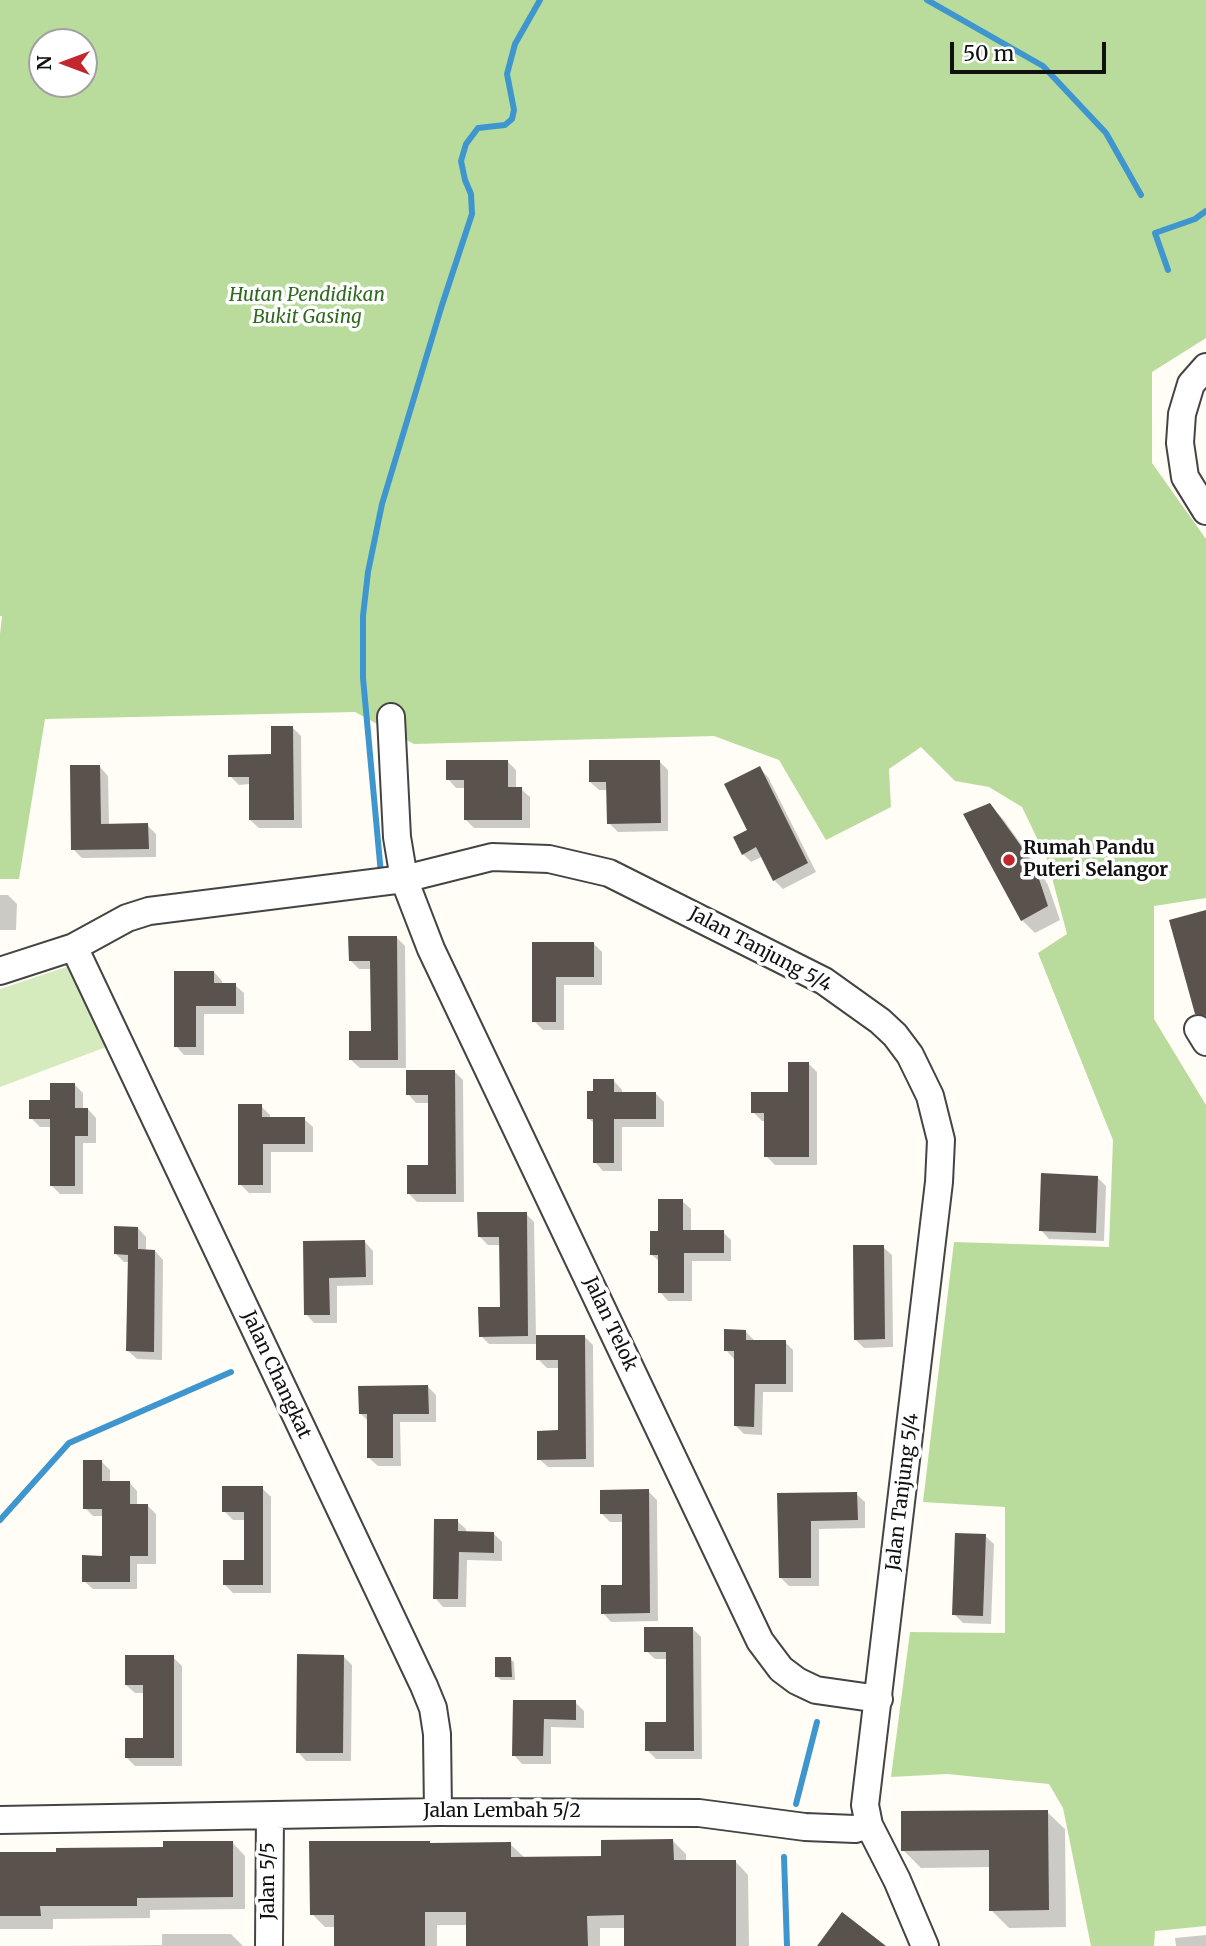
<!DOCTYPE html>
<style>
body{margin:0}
#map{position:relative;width:1206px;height:1946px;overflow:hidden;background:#fffdf5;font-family:Merriweather,serif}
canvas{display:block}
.north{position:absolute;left:28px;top:28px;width:70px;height:70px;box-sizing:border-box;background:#fff;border:2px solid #a0a0a0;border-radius:50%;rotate:270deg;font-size:19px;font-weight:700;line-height:28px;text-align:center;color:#111}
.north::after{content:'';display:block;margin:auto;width:24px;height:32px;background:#c4262e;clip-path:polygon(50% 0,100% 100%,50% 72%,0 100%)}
.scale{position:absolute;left:950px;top:42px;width:156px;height:32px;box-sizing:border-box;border:4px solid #111;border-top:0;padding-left:9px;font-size:21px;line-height:24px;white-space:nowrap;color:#111;-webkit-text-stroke:5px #fff;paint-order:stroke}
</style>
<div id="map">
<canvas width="1206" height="1946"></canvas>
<div class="north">N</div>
<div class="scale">50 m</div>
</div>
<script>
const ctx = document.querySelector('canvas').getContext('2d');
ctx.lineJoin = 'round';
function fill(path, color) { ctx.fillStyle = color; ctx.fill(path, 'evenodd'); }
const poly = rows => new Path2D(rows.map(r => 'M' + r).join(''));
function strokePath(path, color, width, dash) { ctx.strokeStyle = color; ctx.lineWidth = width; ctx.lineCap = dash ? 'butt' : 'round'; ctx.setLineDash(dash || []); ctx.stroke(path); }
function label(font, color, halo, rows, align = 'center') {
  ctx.font = font + ' Merriweather,serif'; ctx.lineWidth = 7; ctx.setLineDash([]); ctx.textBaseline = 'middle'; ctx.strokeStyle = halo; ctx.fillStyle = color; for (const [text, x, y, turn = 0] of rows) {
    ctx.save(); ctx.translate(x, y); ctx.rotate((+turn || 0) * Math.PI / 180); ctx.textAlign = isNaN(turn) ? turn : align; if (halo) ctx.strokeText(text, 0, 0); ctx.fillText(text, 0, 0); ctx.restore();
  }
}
fill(poly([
 [69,966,106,1047,0,1087,0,989]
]), '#d5ebbd');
fill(poly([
 [0,0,1206,0,1206,338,1152,372,1152,463,1206,539,1206,898,1154,906,1154,1019,1206,1105,1206,1926,1155,1931,1154,1946,1091,1946,1063,1808,1049,1784,947,1774,891,1777,910,1632,1005,1633,1005,1507,923,1502,954,1242,1109,1247,1113,1140,1038,953,1067,934,1047,859,1022,807,989,787,955,781,921,747,889,769,891,807,826,840,779,760,714,736,414,744,355,712,45,719,19,879,0,879,0,634,2,616,0,616],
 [42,42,84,42,84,84,42,84]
]), '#b9dc9c');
fill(poly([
 [293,728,301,736,302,828,259,828,250,820,250,784,239,785,230,776,273,756],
 [507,761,516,770,516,789,521,789,530,797,530,828,474,828,466,820,466,788,456,788,448,779],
 [659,761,668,770,668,831,618,832,609,823,608,790,599,790,590,782],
 [100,767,108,776,109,825,147,825,156,834,156,857,82,858,73,849],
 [759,768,768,777,816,872,783,889,774,880,763,856,751,862,743,854,749,831],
 [990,805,1003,819,1037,866,1048,885,1060,920,1035,933,1022,920],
 [0,895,8,895,17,904,16,930,0,930],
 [397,938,405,946,406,1068,360,1068,351,1060,373,1033,372,969,359,969,350,960],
 [534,943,593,943,602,952,602,985,564,985,564,1030,543,1030,534,1021],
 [176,972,214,972,222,981,222,985,235,985,244,993,244,1014,204,1014,204,1055,184,1055,176,1046],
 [808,1063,817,1072,817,1165,775,1165,766,1156,766,1121,762,1121,753,1112,790,1093],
 [454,1071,463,1080,464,1202,417,1202,409,1194,430,1167,429,1103,416,1103,408,1094],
 [614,1081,622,1090,622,1094,656,1094,664,1102,664,1127,622,1127,622,1171,603,1171,595,1162,595,1124,589,1119],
 [75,1085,83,1093,83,1109,88,1109,96,1118,96,1143,83,1143,83,1194,60,1194,52,1186,52,1127,40,1127,31,1118],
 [261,1106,270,1115,270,1119,304,1119,313,1127,313,1152,271,1152,271,1193,249,1193,240,1184],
 [1097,1177,1106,1186,1104,1241,1049,1239,1041,1230],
 [682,1201,691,1209,691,1232,723,1232,731,1240,731,1261,692,1261,692,1301,668,1301,660,1292,660,1262,652,1255,660,1232],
 [526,1214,534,1222,536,1337,584,1336,593,1345,594,1467,548,1467,539,1459,560,1432,560,1368,547,1368,538,1359,538,1344,489,1344,481,1336,502,1309,501,1245,488,1245,479,1236],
 [138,1228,146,1237,146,1251,155,1251,163,1260,162,1360,137,1359,128,1351,130,1262,124,1262,115,1253],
 [365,1242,373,1251,373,1285,337,1286,337,1323,314,1323,306,1314,304,1243],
 [883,1247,892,1255,893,1347,864,1348,855,1339],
 [745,1331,754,1340,785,1342,793,1350,793,1392,763,1392,762,1435,744,1434,736,1426,734,1359,726,1350],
 [428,1387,436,1395,436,1422,400,1422,401,1466,378,1466,369,1458,368,1421,360,1413],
 [101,1461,110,1470,110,1482,129,1482,137,1491,137,1505,147,1505,156,1514,156,1564,137,1564,137,1589,93,1589,84,1581,104,1557,104,1516,93,1516,85,1508],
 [262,1488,271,1497,271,1593,233,1593,224,1584,246,1561,246,1520,233,1520,224,1511],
 [648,1491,657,1500,658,1621,611,1622,603,1613,624,1586,624,1522,610,1522,602,1514],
 [856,1494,865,1502,865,1528,819,1529,819,1586,789,1586,780,1577,779,1495],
 [457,1521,466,1529,466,1533,494,1534,502,1542,502,1561,467,1560,466,1607,443,1607,435,1598],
 [985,1536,994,1544,991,1624,963,1623,954,1614],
 [692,1628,701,1637,702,1759,656,1759,647,1750,668,1724,668,1659,655,1659,646,1651],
 [343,1656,352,1665,351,1761,306,1761,298,1752],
 [173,1657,182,1666,182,1766,135,1766,126,1757,145,1739,145,1693,135,1693,126,1685],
 [510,1659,514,1662,515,1680,501,1680,497,1677],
 [514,1702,575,1702,584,1711,584,1728,551,1727,551,1764,522,1764,514,1755],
 [1047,1812,1065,1829,1066,1927,1009,1928,991,1910,991,1867,921,1868,903,1850],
 [673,1841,686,1854,686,1862,735,1861,748,1875,749,1946,626,1946,626,1928,600,1928,600,1946,468,1946,468,1925,437,1925,437,1946,336,1946,335,1927,325,1927,312,1914,432,1845,510,1844,525,1858,603,1857],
 [232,1842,245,1856,245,1909,150,1910,150,1918,53,1919,53,1929,0,1929,0,1854,165,1849],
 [162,1934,231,1934,243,1946,65,1946,162,1945],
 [1206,1935,1206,1946,1176,1946,1175,1938]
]), '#0003');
strokePath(poly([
 [927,0,1043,66,1106,133,1141,195],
 [1168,270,1155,233,1195,219,1206,211],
 [381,874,363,678,363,616,368,572,382,504,442,305,472,214,471,194,465,180,461,161,466,144,478,128,505,125,512,119,514,110,507,74,515,44,540,0],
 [0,1520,69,1443,231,1372],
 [796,1804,817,1722],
 [784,1857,787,1946]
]), '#3f96cf', 6);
fill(poly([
 [271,726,293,726,294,820,249,820,249,777,228,777,228,755,271,754],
 [446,760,508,760,508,787,522,787,522,820,464,820,464,780,446,780],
 [589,760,660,760,661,823,607,824,606,782,589,782],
 [70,765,100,765,101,824,148,823,149,849,71,850],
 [760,766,808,863,773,881,756,847,742,855,733,837,747,830,724,784],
 [990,803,1024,850,1036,870,1048,906,1021,921,963,814],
 [1206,910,1206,1016,1195,1014,1169,920],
 [348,936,397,936,398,1060,349,1060,349,1031,371,1031,370,961,349,961],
 [532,942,594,942,594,977,556,977,556,1022,532,1022],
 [174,971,214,971,214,983,236,983,236,1006,196,1006,196,1047,174,1047],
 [788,1062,809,1062,809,1157,764,1157,764,1113,751,1113,751,1092,788,1092],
 [406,1070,455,1070,456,1194,407,1194,407,1165,428,1165,428,1095,406,1095],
 [593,1079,614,1079,614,1092,656,1092,656,1119,614,1119,614,1163,593,1163,593,1119,587,1119,587,1091,593,1091],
 [50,1083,75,1083,75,1108,88,1108,88,1136,75,1136,75,1186,50,1186,50,1119,29,1119,29,1100,50,1100],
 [238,1104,262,1104,262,1117,305,1117,305,1144,263,1144,263,1185,238,1185],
 [1041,1173,1098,1176,1096,1233,1039,1231],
 [658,1199,683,1199,683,1230,724,1230,724,1253,684,1253,684,1293,658,1293,658,1255,650,1255,650,1231,658,1231],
 [477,1212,527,1212,528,1336,479,1337,478,1307,500,1307,499,1237,478,1237],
 [114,1226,138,1227,138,1249,155,1250,154,1352,126,1351,128,1255,114,1254],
 [365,1240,366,1277,329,1278,330,1315,304,1315,303,1241],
 [853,1245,884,1245,885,1339,854,1340],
 [724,1329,746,1330,746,1340,786,1340,786,1384,755,1384,754,1427,734,1426,734,1351,724,1351],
 [536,1335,585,1335,586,1459,537,1460,537,1431,558,1430,558,1360,536,1360],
 [428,1385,429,1414,393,1414,393,1458,367,1458,367,1414,359,1414,358,1386],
 [83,1460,102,1460,102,1481,130,1481,130,1504,148,1504,148,1556,130,1556,130,1582,82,1582,82,1555,102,1556,102,1509,83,1509],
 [222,1486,263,1486,263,1585,223,1585,223,1560,244,1560,244,1512,222,1512],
 [649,1489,650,1613,601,1614,601,1585,622,1585,622,1514,600,1514,600,1490],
 [857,1492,858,1520,811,1521,811,1578,779,1578,777,1493],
 [434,1519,458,1519,458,1531,494,1532,494,1553,459,1552,458,1599,433,1599],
 [955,1533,986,1534,983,1616,952,1615],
 [644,1627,693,1627,694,1751,645,1751,645,1722,666,1722,666,1652,644,1652],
 [297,1654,344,1655,343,1753,296,1753],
 [125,1655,174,1655,174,1758,125,1758,125,1738,143,1738,143,1685,125,1685],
 [495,1657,511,1657,512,1677,495,1677],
 [513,1700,576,1700,576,1720,544,1719,543,1756,512,1756],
 [1048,1810,1049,1910,989,1911,989,1850,901,1851,901,1811],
 [673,1839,674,1860,736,1860,736,1946,624,1946,624,1915,587,1916,588,1946,466,1946,466,1912,425,1912,425,1946,334,1946,334,1915,310,1915,309,1841,430,1841,430,1843,511,1842,511,1857,601,1856,601,1840],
 [163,1841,233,1841,233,1897,137,1898,137,1906,40,1906,41,1916,0,1916,0,1852,56,1852,56,1848,163,1847],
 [842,1912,886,1946,817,1946]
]), '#5a524d');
const minor = poly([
 [1206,367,1191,384,1182,414,1180,443,1185,477,1206,511],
 [391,717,397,837,404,879,431,949,760,1641,781,1669,797,1681,816,1690,879,1699],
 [74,947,424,1686,433,1708,437,1734,438,1812],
 [0,971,74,947,127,918,149,911,404,879,492,857,549,859,609,873,824,981,880,1021,895,1035,910,1055,930,1096,941,1140,939,1182,865,1805,869,1825,897,1880,925,1946],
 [1198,1029,1206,1042],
 [0,1820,438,1812,699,1813,805,1827,855,1829,869,1825],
 [269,1946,270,1816]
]);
strokePath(minor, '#444', 30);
strokePath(minor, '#fff', 26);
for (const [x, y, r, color] of [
 [1009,860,7,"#c4262e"]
]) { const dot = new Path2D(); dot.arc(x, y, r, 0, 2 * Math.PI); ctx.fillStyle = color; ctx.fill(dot); strokePath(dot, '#fff', 2.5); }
label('italic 19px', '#2f6b1f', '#fff', [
 ["Hutan Pendidikan",307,296],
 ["Bukit Gasing",307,318]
]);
label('bold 19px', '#111', '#fff', [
 ["Rumah Pandu",1023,849],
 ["Puteri Selangor",1023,871]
], 'left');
label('19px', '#111', '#fff', [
 ["Jalan Tanjung 5/4",760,950,28],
 ["Jalan Telok",610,1324,65],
 ["Jalan Changkat",276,1375,65],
 ["Jalan Tanjung 5/4",903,1492,-83],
 ["Jalan Lembah 5/2",502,1812],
 ["Jalan 5/5",269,1881,-90]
]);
</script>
